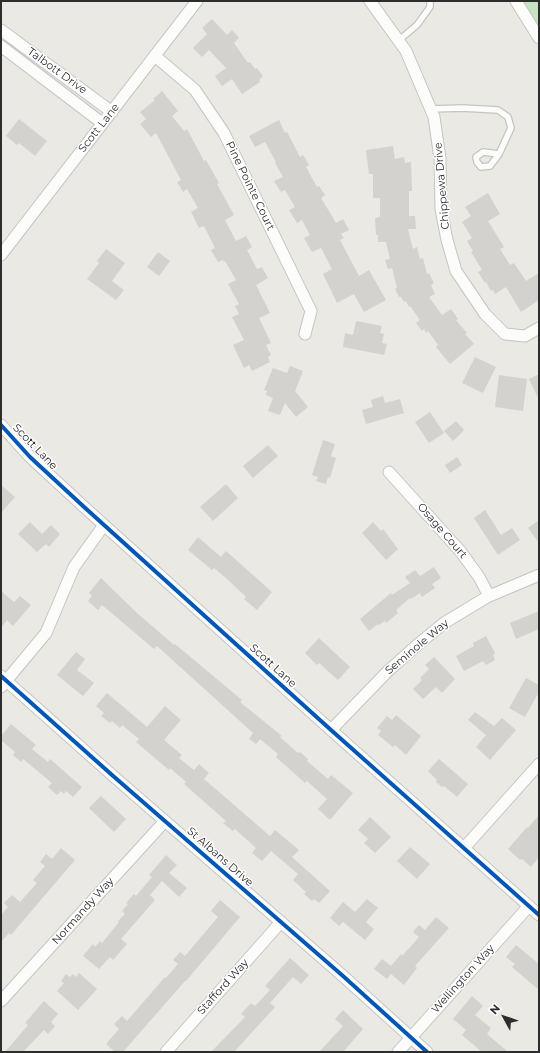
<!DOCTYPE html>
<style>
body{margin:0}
#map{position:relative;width:540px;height:1053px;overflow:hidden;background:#eae9e4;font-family:Montserrat,sans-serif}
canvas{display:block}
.frame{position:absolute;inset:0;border:2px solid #2d2d2d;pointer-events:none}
.north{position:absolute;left:484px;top:997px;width:40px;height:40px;-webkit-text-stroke:3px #fff;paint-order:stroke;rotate:310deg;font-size:11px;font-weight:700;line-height:16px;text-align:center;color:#2d2d2d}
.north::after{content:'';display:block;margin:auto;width:14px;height:18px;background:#2d2d2d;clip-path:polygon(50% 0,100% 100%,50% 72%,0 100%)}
</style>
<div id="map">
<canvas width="540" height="1053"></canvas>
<div class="frame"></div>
<div class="north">N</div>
</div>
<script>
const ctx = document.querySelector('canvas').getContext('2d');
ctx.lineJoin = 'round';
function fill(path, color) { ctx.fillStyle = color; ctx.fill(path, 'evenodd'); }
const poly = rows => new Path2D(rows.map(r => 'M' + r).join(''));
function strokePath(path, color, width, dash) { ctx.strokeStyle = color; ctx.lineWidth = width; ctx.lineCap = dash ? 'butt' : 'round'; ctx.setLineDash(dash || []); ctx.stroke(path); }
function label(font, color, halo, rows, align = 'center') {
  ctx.font = font + ' Montserrat,sans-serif'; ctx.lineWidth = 3; ctx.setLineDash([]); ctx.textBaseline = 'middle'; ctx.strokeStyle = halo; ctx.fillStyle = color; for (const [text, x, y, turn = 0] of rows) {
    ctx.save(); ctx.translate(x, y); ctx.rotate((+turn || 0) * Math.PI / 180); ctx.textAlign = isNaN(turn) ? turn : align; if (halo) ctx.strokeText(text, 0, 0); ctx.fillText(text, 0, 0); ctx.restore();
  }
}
fill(poly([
 [517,1,539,1,539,35]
]), '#c6e4bf');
fill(poly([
 [212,19,227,35,232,30,239,38,234,43,248,63,250,62,255,69,257,68,263,76,259,80,260,82,242,94,232,79,222,86,215,76,226,68,209,50,202,57,193,48,207,34,202,28],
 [162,91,178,111,172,116,184,131,187,129,204,161,206,160,219,183,217,184,234,215,225,220,236,241,246,236,252,247,247,250,257,269,262,267,268,278,256,285,270,313,259,318,271,343,266,345,271,355,268,357,270,362,252,371,249,365,244,368,233,345,244,340,232,317,239,314,235,306,239,304,228,284,236,280,225,261,224,262,223,260,218,262,211,250,215,248,204,226,199,228,191,212,198,208,187,189,183,192,177,182,181,180,156,133,151,137,140,124,146,119,140,112,155,100,153,99],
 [19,119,47,141,35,156,19,143,17,145,6,136],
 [279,120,285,133,287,132,300,157,303,155,309,165,306,167,317,187,319,186,325,195,321,198,332,216,336,223,343,219,349,230,341,234,344,238,340,240,359,276,369,270,386,300,364,312,354,294,337,303,323,274,332,269,321,248,312,252,304,238,310,235,302,220,297,223,289,210,295,207,285,190,281,192,274,181,283,177,275,163,276,162,265,142,255,147,249,136],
 [393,146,395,159,404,157,405,163,411,162,412,191,409,191,409,216,415,216,416,229,408,229,413,249,417,247,420,259,423,258,427,274,429,273,434,283,431,285,435,294,429,297,442,315,451,309,458,319,456,320,467,333,465,334,474,344,450,364,436,347,438,345,428,331,426,333,424,329,422,331,416,323,420,320,410,306,409,307,406,301,404,302,401,297,399,297,395,289,397,288,392,268,388,269,385,260,390,259,386,242,378,242,378,235,376,235,375,218,380,217,380,198,373,198,373,174,369,174,366,150],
 [488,193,500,214,488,221,504,247,500,249,510,265,514,263,526,281,539,273,539,300,521,312,506,287,495,294,493,290,491,291,486,282,485,283,478,272,482,270,471,252,473,251,467,241,472,238,462,222,471,216,465,207],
 [106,249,125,263,112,281,124,290,116,300,87,279,99,263,97,261],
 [158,252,170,261,159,276,147,267],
 [356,321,382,326,380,333,384,334,382,343,387,344,384,355,343,347,345,333,353,335],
 [475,357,496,367,483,393,462,383],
 [290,366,303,371,295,391,308,407,296,417,285,403,280,415,268,411,273,398,266,395,267,391,264,390,273,368,287,373],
 [539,374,539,400,529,379],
 [499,375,527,379,523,411,495,407],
 [383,396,385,403,400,399,404,413,366,424,362,410,373,407,371,400],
 [430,412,444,433,429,443,415,422],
 [456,421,464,430,453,441,444,431],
 [323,440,335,444,331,456,336,458,330,478,328,477,326,484,316,481,318,477,312,475],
 [268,445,278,456,253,478,243,466],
 [457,457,462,465,450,473,445,465],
 [226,484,238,498,213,521,200,507],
 [1,485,15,497,1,513],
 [485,510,501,535,512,528,520,540,498,555,474,518],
 [539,520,539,543,528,528],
 [30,522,42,534,51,525,60,534,49,547,46,544,37,552,18,534],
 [373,522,381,531,383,529,398,549,386,560,362,533],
 [198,537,221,557,226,551,272,592,257,610,244,599,246,597,227,579,214,568,212,570,188,550],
 [434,567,441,578,432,584,435,588,422,597,420,593,411,599,410,598,396,610,398,613,386,623,385,621,379,625,378,624,369,631,360,619,391,593,392,595,410,583,405,577,415,570,420,576],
 [101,578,137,613,174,645,175,644,242,700,240,702,282,736,280,737,298,753,300,752,308,759,307,761,328,779,331,775,353,793,330,820,318,809,327,799,307,781,305,783,276,757,278,754,260,739,256,744,249,739,253,733,157,646,154,649,102,605,98,610,88,601,92,596,89,593],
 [1,591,14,602,20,596,31,605,13,626,7,620,1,628],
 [539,611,539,629,516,639,510,623],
 [486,636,495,653,493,655,495,660,486,665,483,661,464,671,456,656,474,646,473,643],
 [319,638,350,667,338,680,319,663,317,665,305,653],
 [76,652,85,659,77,670,94,683,83,696,57,675],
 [434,657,455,679,442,693,436,687,423,699,413,689,422,680,420,678,429,669,425,665],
 [526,678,539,685,539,692,525,717,509,708],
 [107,693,147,727,165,706,181,720,164,740,182,755,179,758,194,770,199,764,209,773,204,779,270,836,275,830,299,850,292,857,330,891,319,903,314,899,312,901,304,894,306,892,293,880,298,874,271,851,262,861,252,853,256,848,235,829,233,831,223,823,226,821,184,784,186,782,170,768,169,770,136,742,139,739,122,725,120,728,112,721,110,723,101,716,104,713,96,706],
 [475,712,494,726,502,718,516,730,490,760,476,747,486,735,468,720],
 [396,715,421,736,406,755,395,745,393,747,378,735,381,731,377,728,387,716,392,720],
 [11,724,36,745,32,749,48,762,50,759,82,787,73,797,66,791,64,794,61,791,57,795,48,787,52,783,23,759,21,762,13,755,15,752,1,740,1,736],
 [439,759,468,784,457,797,444,786,442,787,436,782,437,780,428,771],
 [101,796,126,819,114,832,89,808],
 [539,815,539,857,531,867,522,859,520,860,508,849,527,827,528,828],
 [370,817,391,837,375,853,364,843,368,839,358,830],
 [410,847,430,864,417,879,397,861],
 [61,848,75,860,11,935,9,933,1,942,1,915,8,907,4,903,12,895,20,902,37,883,33,880,45,866,40,862,46,854,52,859],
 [166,855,177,865,169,873,187,888,179,897,162,881,150,895,155,900,121,939,127,944,113,960,110,957,99,969,83,956,93,944,95,947,100,941,102,943,119,922,118,921,125,914,122,911,128,904,126,903,134,894,136,896,152,877,149,875],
 [367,899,378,908,366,922,374,929,365,940,343,922,339,926,330,918,343,902,355,912],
 [220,900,240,917,186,981,185,981,123,1052,115,1052,106,1044,119,1029,114,1024,122,1016,127,1021,165,977,166,978,178,964,173,960,180,952,185,956,206,931,218,917,211,911],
 [436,917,449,928,415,966,417,968,404,985,391,974,387,979,374,969,382,959,391,966,401,954,402,956,419,937,413,932,419,925,425,930],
 [516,945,539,964,539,990,512,967,515,964,506,957],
 [290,958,309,975,301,984,293,977,270,1003,275,1007,234,1052,211,1052,245,1017,241,1014,251,1003,255,1006,270,990,265,986],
 [79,973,97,989,78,1010,57,991,64,983,61,981,66,974,70,977,73,974,76,977],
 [472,996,483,1006,475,1015,491,1028,487,1034,508,1052,482,1052,462,1035,466,1030,453,1019],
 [44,1001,58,1014,51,1022,55,1026,48,1034,44,1030,23,1052,5,1052,28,1025,25,1023],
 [343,1010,363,1029,343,1052,319,1052,343,1026,335,1019]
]), '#d3d2cf');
const service = poly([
 [398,41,417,25,430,7,430,1],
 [431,109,462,108,498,110,508,117,511,128,499,154,490,166,481,167,477,162,476,157,483,152,499,154]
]);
const minor = poly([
 [370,1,406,51,434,117,440,158,441,209,447,240,456,271,485,314,505,334,525,336,539,328],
 [516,1,539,38],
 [1,30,112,112],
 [1,46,102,123],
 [155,56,195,90,224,133,311,311,305,334],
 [1,255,197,1],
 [1,425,30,457,83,506,331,730,539,915],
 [389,472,461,552,479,577,489,596],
 [1,676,112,775,343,976,427,1052],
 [1,687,46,633,74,567,104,525],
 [331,730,388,671,416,646,444,623,487,597,539,575],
 [464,848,539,764],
 [1,1001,165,821],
 [166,1052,281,922],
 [398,1052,529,906]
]);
strokePath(service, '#c4c4c3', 8);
strokePath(minor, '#c4c4c3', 13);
strokePath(service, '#fcfcfb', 5.5);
strokePath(minor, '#fcfcfb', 11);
strokePath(poly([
 [1,425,30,457,83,506,331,730,539,915],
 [1,676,112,775,343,976,427,1052]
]), '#0057b8', 4);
label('11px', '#2d2d2d', '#fff', [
 ["Talbott Drive",57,71,36],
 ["Scott Lane",99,128,-52],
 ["Pine Pointe Court",250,186,64],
 ["Chippewa Drive",442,186,-95],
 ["Scott Lane",35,447,46],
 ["Osage Court",442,531,49],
 ["Seminole Way",417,647,-40],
 ["Scott Lane",273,666,42],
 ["St Albans Drive",220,857,41],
 ["Normandy Way",83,911,-48],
 ["Wellington Way",463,979,-48],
 ["Stafford Way",223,987,-48]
]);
</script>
